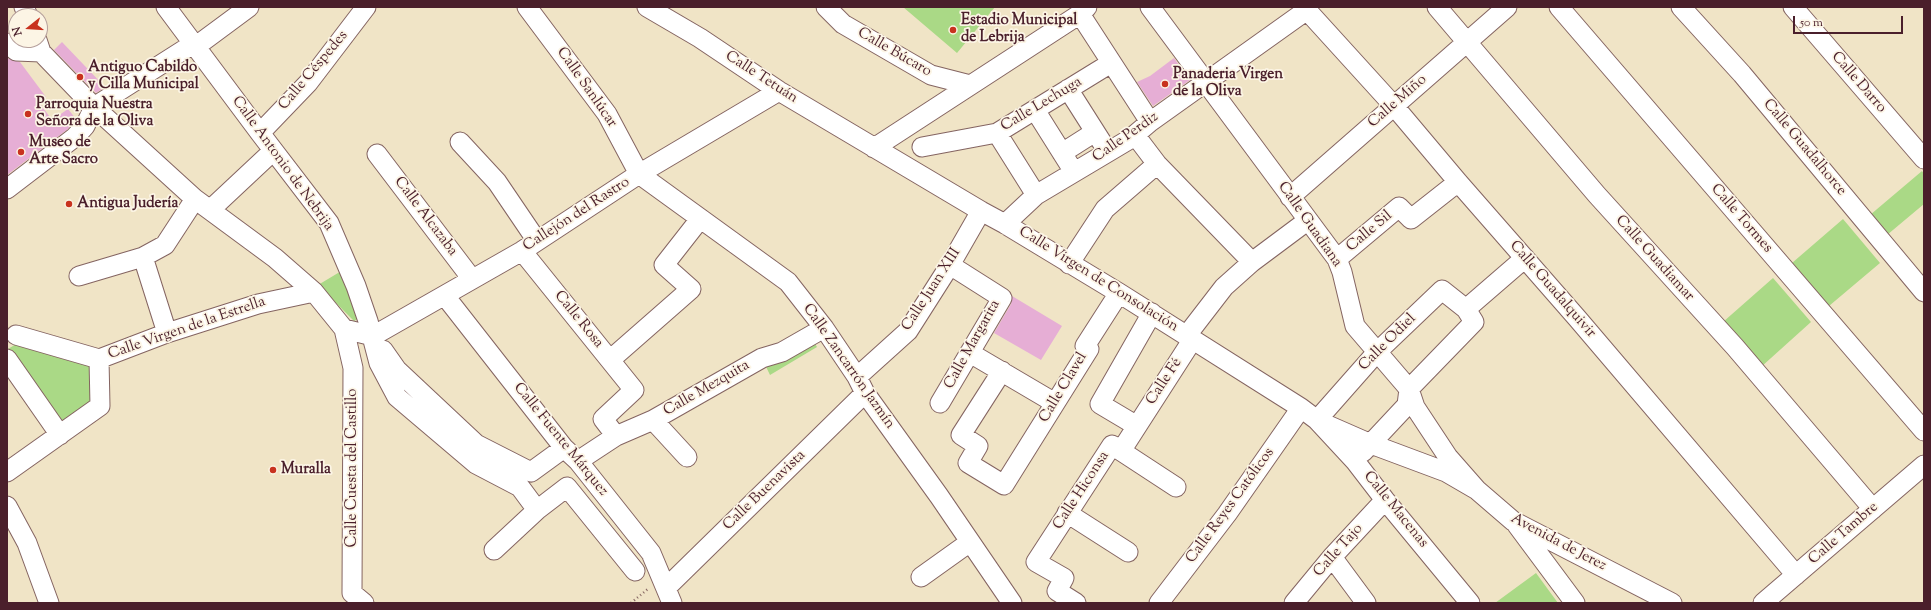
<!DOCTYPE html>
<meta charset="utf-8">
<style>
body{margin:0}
#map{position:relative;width:1931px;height:610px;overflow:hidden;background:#f0e4c6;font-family:"Sorts Mill Goudy",serif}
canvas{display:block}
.frame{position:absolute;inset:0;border:8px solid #4a1f2b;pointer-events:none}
.north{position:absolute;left:8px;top:8px;width:40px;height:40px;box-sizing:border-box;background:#fcf5e5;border:1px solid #b59f9b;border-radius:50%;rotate:253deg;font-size:11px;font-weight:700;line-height:16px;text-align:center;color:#4a1f2b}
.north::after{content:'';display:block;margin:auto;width:14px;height:18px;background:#c8321e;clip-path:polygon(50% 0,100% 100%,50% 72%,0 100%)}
.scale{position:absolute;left:1793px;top:16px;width:110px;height:18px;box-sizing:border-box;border:2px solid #4a1f2b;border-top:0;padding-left:5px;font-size:12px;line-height:14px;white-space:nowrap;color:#4a1f2b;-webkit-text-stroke:3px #fcf5e5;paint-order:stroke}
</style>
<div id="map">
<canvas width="1931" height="610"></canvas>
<div class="frame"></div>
<div class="north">N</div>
<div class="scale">50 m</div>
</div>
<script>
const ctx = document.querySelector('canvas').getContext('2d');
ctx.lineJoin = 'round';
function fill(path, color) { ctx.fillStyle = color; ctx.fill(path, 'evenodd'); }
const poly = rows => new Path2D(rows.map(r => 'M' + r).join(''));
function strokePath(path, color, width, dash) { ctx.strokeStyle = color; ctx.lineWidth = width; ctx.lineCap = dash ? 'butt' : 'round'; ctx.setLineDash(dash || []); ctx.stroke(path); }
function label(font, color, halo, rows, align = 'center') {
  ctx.font = font + ' "Sorts Mill Goudy",serif'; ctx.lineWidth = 3.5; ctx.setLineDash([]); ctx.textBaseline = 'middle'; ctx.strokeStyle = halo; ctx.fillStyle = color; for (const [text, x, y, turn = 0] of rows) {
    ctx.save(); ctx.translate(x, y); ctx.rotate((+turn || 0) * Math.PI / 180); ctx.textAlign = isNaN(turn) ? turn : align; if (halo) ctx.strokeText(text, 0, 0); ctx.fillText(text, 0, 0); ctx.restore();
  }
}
fill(poly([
 [903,7,995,7,957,53],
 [1922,171,1924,174,1924,204,1887,235,1870,215],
 [1843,219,1880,263,1829,306,1792,263],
 [343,270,363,316,354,321,318,285],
 [1773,278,1811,322,1761,367,1723,322],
 [805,327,817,347,770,375,758,350,764,347,766,351],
 [21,341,93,363,94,404,60,427,8,349],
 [1536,573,1558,603,1495,603]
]), '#aad986');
fill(poly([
 [62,42,105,87,96,93,54,50],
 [7,58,20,62,46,97,39,102,52,120,68,109,76,119,68,129,7,175],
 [1174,58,1190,80,1153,106,1137,82,1150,76],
 [1012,296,1062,326,1041,360,994,333,1011,304]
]), '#e6aed5');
const minor = poly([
 [24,7,28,16],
 [166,7,260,133,329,223,356,286,368,321,379,363,397,397,476,464,520,487,537,510],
 [527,7,607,114,639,174,788,282,824,328,857,377,865,393,939,496,1012,603],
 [647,7,700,38,779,91,981,211,1005,224,1119,293,1301,408,1317,420,1355,461,1385,500,1470,603],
 [826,7,843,24,931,75,970,85],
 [1150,7,1337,259,1342,272,1355,326,1409,389,1415,407,1448,457,1477,490],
 [1304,7,1394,106,1458,182,1577,318,1796,575],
 [1437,7,1597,195,1735,347,1873,509],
 [1559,7,1924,431],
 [1681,7,1742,74,1924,292],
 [1793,7,1924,159],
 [1080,14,1150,122],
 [37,40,41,52,94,107,195,199,275,258,314,292,344,329,373,336],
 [7,43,16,51,41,52],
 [195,47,249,7],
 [1068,89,1108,152],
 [94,107,193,44],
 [1035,110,1074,172],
 [260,133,308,83,366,7],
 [997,133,1036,195],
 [1135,135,1157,164,1252,262],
 [460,142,497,182,537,241],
 [922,147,997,133,1111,63],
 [874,148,1080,14,1087,7],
 [1062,153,1095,132],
 [377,154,472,279],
 [7,189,75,137,85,126,94,107],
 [1290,197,1507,7],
 [210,210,273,151],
 [1005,224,1036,195,1130,139,1150,122,1307,10],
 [522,251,634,390,603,419,616,436],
 [143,257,167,333],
 [1337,259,1399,207,1411,219,1458,182],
 [1069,264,1105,209,1157,164],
 [79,276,143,257,165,245,195,199],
 [445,296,564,448,578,461,651,553,672,603],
 [344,329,353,368,352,593,364,603],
 [16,335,99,359,167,333,258,304,314,292],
 [1187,335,1224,287,1252,262,1307,221],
 [373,336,522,251,639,174,779,91],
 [383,350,397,370,476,444,531,472,564,448],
 [970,353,1055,403],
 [7,359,60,435],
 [610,360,691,289,664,265,700,219],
 [1002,371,961,435,978,446,968,463,1004,485,1089,349,1085,346,1119,293],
 [857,377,908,331,950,265,981,211],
 [940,403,1002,298,950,265],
 [653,420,687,457],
 [1317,420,1377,352,1442,290,1466,309],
 [1323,423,1371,444,1446,472,1477,490,1513,521,1672,603],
 [1137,426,1100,404,1152,313],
 [1121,451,1176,487],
 [1363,452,1407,405,1409,389,1474,322,1466,309,1525,258],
 [578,461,616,436,653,420,762,358,782,352,824,328],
 [7,472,100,406,99,359],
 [7,506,27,543,49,603],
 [1067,513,1128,552],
 [1517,525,1575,603],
 [494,550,537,510,567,487,635,571],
 [1332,557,1366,603],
 [921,577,970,542],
 [666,588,865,393],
 [1076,603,1057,591,1064,578,1036,562,1112,445,1121,451,1193,339],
 [1159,603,1227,514,1301,408],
 [1294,603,1332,557,1385,500],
 [1763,603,1924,465]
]);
strokePath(minor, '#846461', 21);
strokePath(poly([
 [631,603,649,588]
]), '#846461', 2.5, [1, 3]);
strokePath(minor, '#fff', 19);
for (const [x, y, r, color] of [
 [953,30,4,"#c8321e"],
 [80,77,4,"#c8321e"],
 [1165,84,4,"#c8321e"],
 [28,114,4,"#c8321e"],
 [21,152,4,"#c8321e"],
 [69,204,4,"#c8321e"],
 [273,470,4,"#c8321e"]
]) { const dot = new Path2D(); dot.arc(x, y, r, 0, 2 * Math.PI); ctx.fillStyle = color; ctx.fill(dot); strokePath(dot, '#fcf5e5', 1.5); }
label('bold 15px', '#4a1f2b', '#fcf5e5', [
 ["Estadio Municipal",961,21],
 ["de Lebrija",961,38],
 ["Antiguo Cabildo",88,68],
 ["y Cilla Municipal",88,85],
 ["Panaderia Virgen",1173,75],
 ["de la Oliva",1173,92],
 ["Parroquia Nuestra",36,105],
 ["Señora de la Oliva",36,122],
 ["Museo de",29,143],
 ["Arte Sacro",29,160],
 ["Antigua Judería",77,204],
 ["Muralla",281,470]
], 'left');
label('15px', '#4a1f2b', '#fcf5e5', [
 ["Calle Búcaro",894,53,30],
 ["Calle Céspedes",314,71,-50],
 ["Calle Tetuán",761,78,33],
 ["Calle Darro",1858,83,49],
 ["Calle Sanlúcar",586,88,55],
 ["Calle Miño",1398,102,-41],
 ["Calle Lechuga",1042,105,-31],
 ["Calle Perdiz",1126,138,-35],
 ["Calle Guadalhorce",1804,148,50],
 ["Calle Antonio de Nebrija",282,164,54],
 ["Callejón del Rastro",577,215,-33],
 ["Calle Alcazaba",425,217,53],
 ["Calle Tormes",1741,219,49],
 ["Calle Guadiana",1309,225,55],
 ["Calle Sil",1370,232,-40],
 ["Calle Guadiamar",1654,259,48],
 ["Calle Virgen de Consolación",1098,280,32],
 ["Calle Juan XIII",932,290,-57],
 ["Calle Guadalquivir",1552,290,49],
 ["Calle Rosa",578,320,51],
 ["Calle Virgen de la Estrella",187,329,-19],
 ["Calle Odiel",1388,343,-45],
 ["Calle Margarita",973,345,-61],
 ["Calle Zancarrón Jazmín",848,367,55],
 ["Calle Fé",1165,382,-57],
 ["Calle Clavel",1064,388,-59],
 ["Calle Mezquita",707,389,-30],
 ["Calle Fuente Márquez",560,440,51],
 ["Calle Cuesta del Castillo",353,468,-90],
 ["Calle Buenavista",765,491,-44],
 ["Calle Hiconsa",1082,491,-57],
 ["Calle Reyes Católicos",1231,506,-54],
 ["Calle Macenas",1395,510,51],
 ["Calle Tambre",1844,534,-41],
 ["Avenida de Jerez",1558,543,28],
 ["Calle Tajo",1339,551,-48]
]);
</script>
